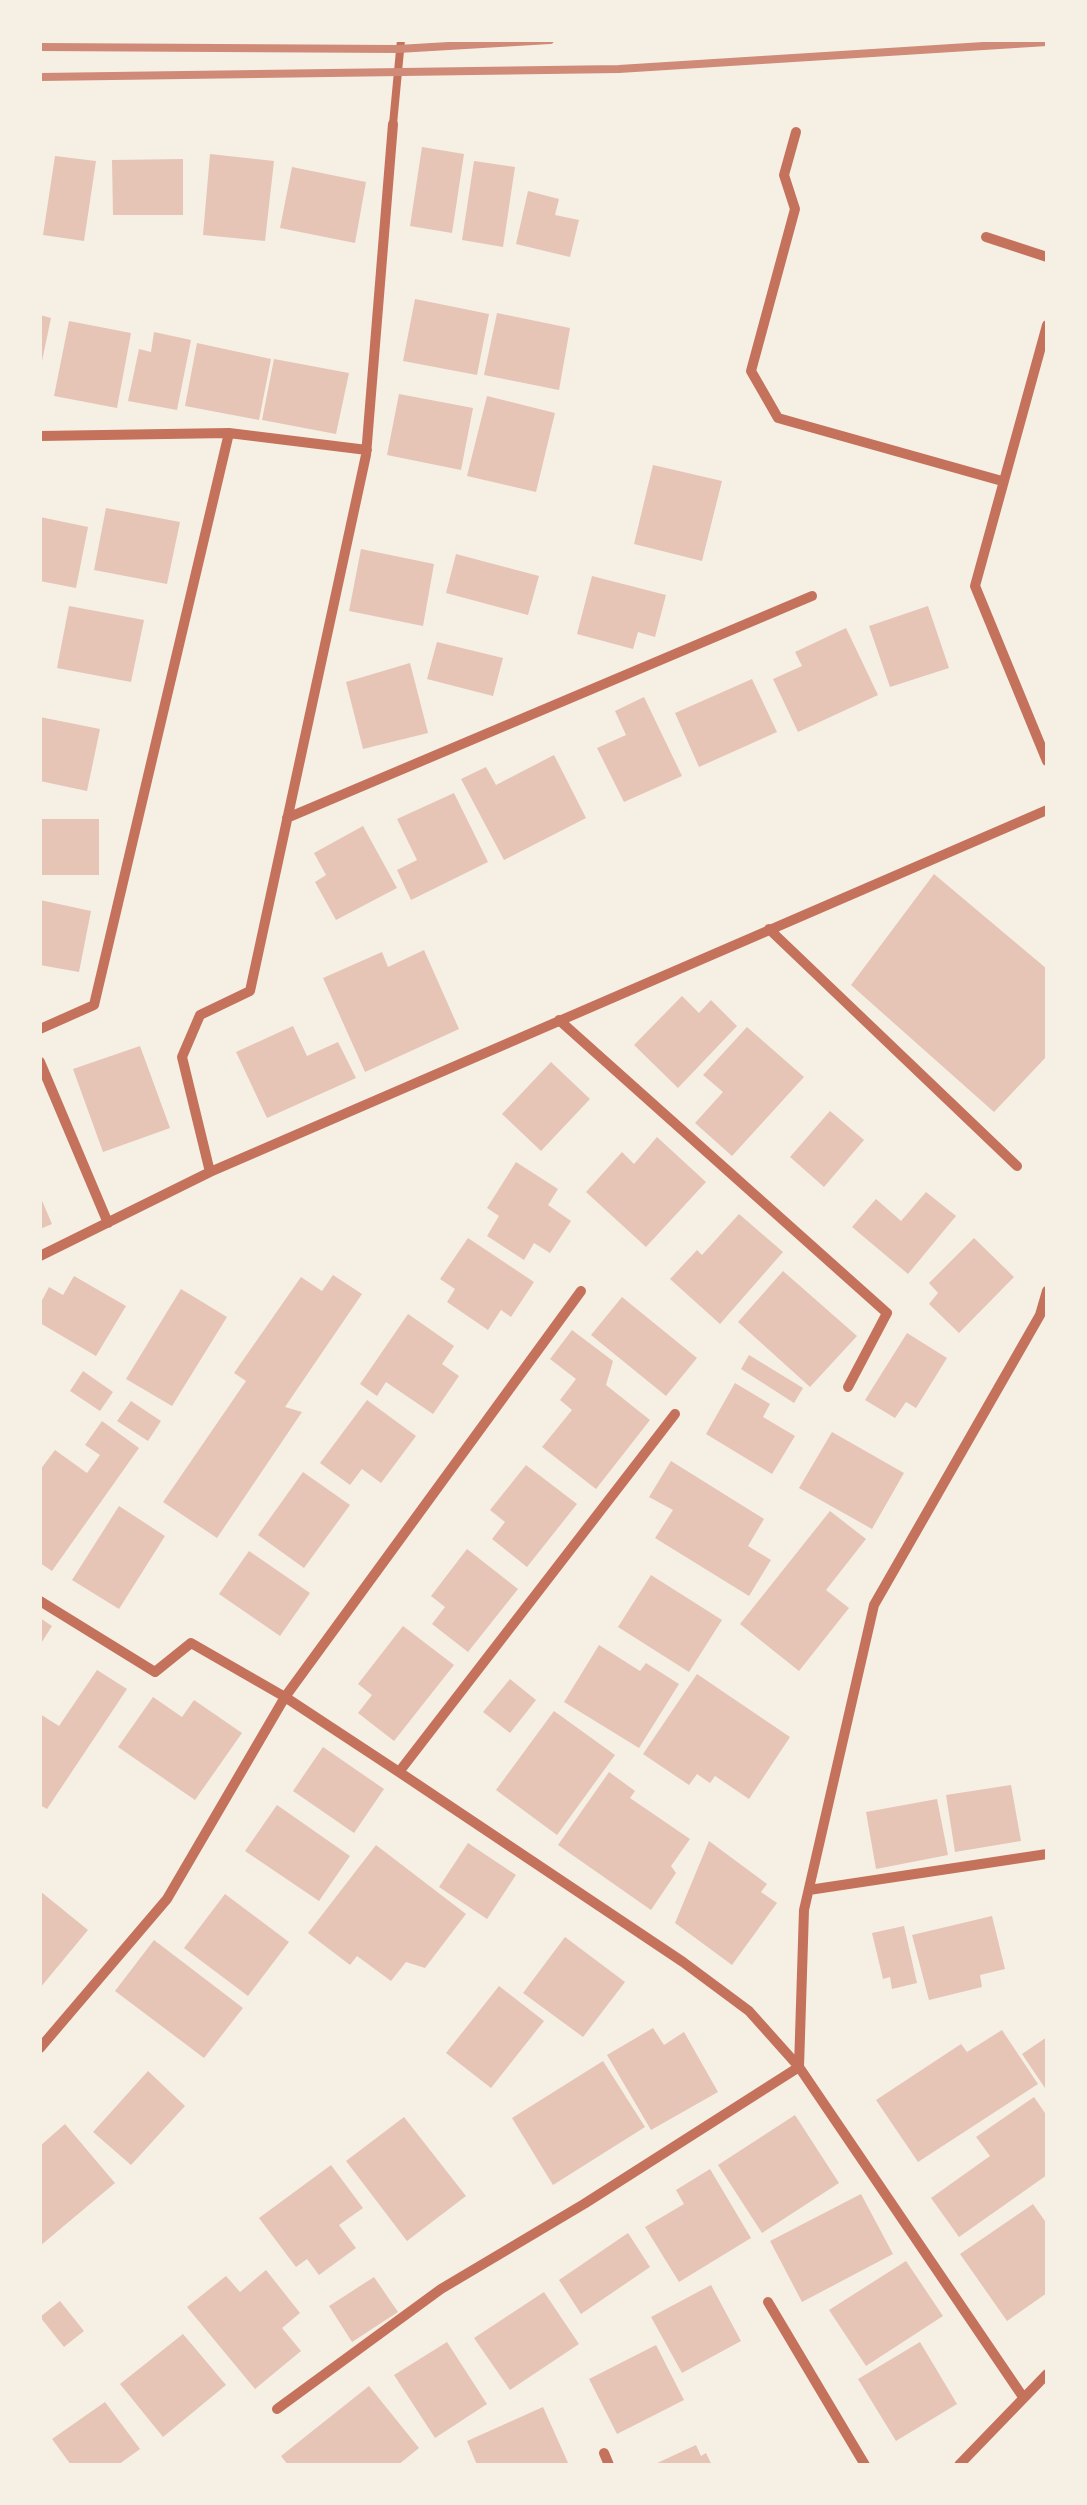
<!DOCTYPE html>
<style>
body{margin:0}
#map{position:relative;width:1087px;height:2505px;overflow:hidden;background:#f6efe4;font-family:Overpass,sans-serif}
canvas{display:block}
.frame{position:absolute;inset:0;border:42px solid #f6efe4;pointer-events:none}
</style>
<div id="map">
<canvas width="1087" height="2505"></canvas>
<div class="frame"></div>
</div>
<script>
const ctx = document.querySelector('canvas').getContext('2d');
ctx.lineJoin = 'round';
function fill(path, color) { ctx.fillStyle = color; ctx.fill(path, 'evenodd'); }
const poly = rows => new Path2D(rows.map(r => 'M' + r).join(''));
function strokePath(path, color, width, dash) { ctx.strokeStyle = color; ctx.lineWidth = width; ctx.lineCap = dash ? 'butt' : 'round'; ctx.setLineDash(dash || []); ctx.stroke(path); }
fill(poly([
 [422,147,464,154,452,233,410,226],
 [210,154,274,161,265,241,203,235],
 [55,156,96,161,84,241,43,235],
 [183,159,183,215,113,215,112,160],
 [474,161,515,167,503,247,462,240],
 [292,167,366,182,355,243,280,228],
 [528,191,559,199,555,215,579,220,570,257,516,244],
 [415,299,489,314,477,375,403,361],
 [497,313,570,328,559,390,484,375],
 [40,315,51,318,42,361,40,361],
 [69,321,131,333,117,408,54,396],
 [154,332,191,340,177,410,128,401,139,349,151,352],
 [197,343,271,359,259,420,185,406],
 [274,359,349,373,336,434,262,420],
 [399,394,473,408,461,470,387,455],
 [487,396,555,413,536,492,467,476],
 [653,465,722,481,702,561,634,544],
 [106,508,180,522,167,584,94,570],
 [40,517,88,527,76,588,40,581],
 [361,549,434,564,423,626,349,611],
 [456,554,539,576,528,615,446,593],
 [592,576,666,595,655,637,638,632,633,649,577,634],
 [69,606,144,620,131,682,57,668],
 [928,606,949,668,890,687,869,626],
 [846,628,878,695,798,732,773,679,802,666,795,652],
 [437,642,503,658,493,696,427,679],
 [410,663,428,733,363,749,346,682],
 [752,679,777,732,699,767,675,713],
 [644,697,682,776,624,802,597,748,626,735,615,711],
 [40,717,100,729,87,791,40,781],
 [554,755,586,818,504,860,461,779,486,767,496,785],
 [454,793,488,862,411,900,397,870,417,860,397,819],
 [40,819,99,819,99,875,40,875],
 [363,826,397,888,336,920,315,882,326,875,314,853],
 [934,874,1047,969,1047,1056,994,1112,851,985],
 [40,900,91,911,79,972,40,965],
 [424,950,459,1029,365,1072,323,978,382,952,388,967],
 [682,996,699,1013,711,1000,737,1026,678,1088,634,1045],
 [293,1026,307,1056,338,1042,356,1078,267,1118,236,1052],
 [747,1027,804,1077,732,1156,695,1123,723,1092,703,1075],
 [140,1046,170,1128,103,1152,73,1069],
 [551,1062,590,1099,541,1151,502,1114],
 [830,1111,864,1140,824,1187,790,1157],
 [657,1137,706,1182,646,1247,586,1192,622,1152,634,1164],
 [516,1162,558,1189,548,1205,571,1221,550,1253,534,1243,524,1260,487,1236,499,1216,487,1208],
 [926,1192,956,1216,908,1274,852,1227,876,1199,901,1221],
 [40,1196,52,1224,40,1229],
 [739,1214,783,1252,720,1324,670,1279,697,1250,702,1255],
 [468,1238,534,1282,511,1317,501,1310,488,1330,447,1302,455,1289,440,1279],
 [974,1238,1014,1277,959,1333,929,1304,938,1293,929,1283],
 [783,1271,857,1336,810,1387,738,1322],
 [333,1275,362,1294,285,1407,302,1412,217,1538,163,1502,246,1381,234,1373,301,1277,322,1291],
 [74,1276,126,1306,96,1356,40,1323,40,1304,49,1287,63,1295],
 [181,1289,227,1317,172,1406,126,1379],
 [622,1297,697,1358,666,1396,591,1335],
 [408,1314,454,1346,442,1364,459,1376,433,1414,386,1382,377,1396,360,1384],
 [572,1330,613,1361,606,1385,650,1420,596,1489,542,1447,572,1410,560,1400,576,1379,550,1359],
 [907,1333,947,1358,916,1408,906,1402,895,1418,865,1400],
 [749,1355,803,1388,794,1403,741,1369],
 [83,1371,113,1392,100,1411,70,1391],
 [735,1383,770,1404,763,1417,795,1436,772,1474,706,1434],
 [367,1400,416,1436,381,1483,362,1469,350,1485,320,1463],
 [131,1401,161,1421,148,1441,117,1421],
 [102,1421,139,1448,52,1571,40,1563,40,1470,55,1450,87,1473,100,1455,85,1445],
 [832,1432,904,1473,872,1529,799,1488],
 [671,1461,764,1519,748,1546,771,1560,749,1596,655,1538,673,1510,649,1497],
 [526,1465,577,1504,527,1567,492,1539,505,1522,490,1510],
 [303,1472,350,1505,304,1568,258,1535],
 [119,1506,165,1536,119,1609,72,1580],
 [830,1511,866,1539,826,1590,849,1608,799,1671,740,1624],
 [467,1549,518,1589,468,1652,432,1624,445,1607,431,1596],
 [249,1551,310,1593,280,1636,219,1594],
 [651,1575,722,1620,689,1672,618,1627],
 [40,1618,52,1626,40,1645],
 [403,1626,454,1665,394,1741,358,1713,372,1695,358,1684],
 [599,1645,640,1671,646,1663,679,1684,639,1748,564,1702],
 [97,1670,127,1689,47,1809,40,1805,40,1714,59,1726],
 [697,1674,790,1737,749,1799,715,1776,710,1783,697,1774,689,1785,643,1754],
 [510,1679,536,1700,510,1733,483,1712],
 [153,1697,182,1717,194,1700,242,1733,195,1800,118,1747],
 [554,1711,615,1755,557,1835,496,1790],
 [323,1747,384,1789,354,1833,293,1791],
 [609,1772,635,1791,630,1798,690,1839,671,1866,676,1873,651,1910,558,1845],
 [1011,1785,1021,1841,955,1852,946,1795],
 [937,1799,948,1855,876,1869,866,1812],
 [277,1805,350,1856,319,1901,245,1851],
 [709,1841,767,1884,761,1892,777,1903,732,1965,675,1923],
 [468,1843,516,1875,487,1919,439,1887],
 [376,1845,466,1914,425,1968,406,1962,391,1981,357,1956,350,1965,308,1933],
 [40,1891,88,1930,40,1988],
 [225,1894,289,1942,248,1996,184,1948],
 [992,1916,1005,1969,980,1975,982,1987,929,2000,912,1935],
 [904,1926,917,1983,892,1989,890,1977,883,1979,872,1933],
 [565,1937,625,1982,583,2037,523,1993],
 [154,1940,243,2008,204,2058,115,1991],
 [499,1986,544,2021,491,2088,446,2053],
 [653,2028,664,2045,684,2032,718,2092,651,2130,607,2055],
 [1002,2030,1038,2084,918,2162,876,2100,961,2044,967,2052],
 [1047,2037,1047,2091,1022,2054],
 [603,2061,645,2127,553,2185,512,2118],
 [148,2071,185,2106,131,2165,93,2132],
 [1034,2097,1047,2116,1047,2175,959,2237,931,2198,990,2156,976,2137],
 [795,2115,839,2183,762,2233,718,2165],
 [404,2117,466,2196,407,2241,346,2161],
 [65,2124,115,2183,40,2246,40,2146],
 [331,2165,363,2208,339,2225,356,2248,319,2275,307,2259,296,2267,259,2218],
 [710,2169,751,2238,679,2282,645,2227,684,2204,676,2190],
 [861,2194,893,2254,802,2302,770,2241],
 [1033,2204,1047,2224,1047,2293,1007,2321,960,2254],
 [628,2233,650,2267,581,2314,559,2280],
 [906,2261,943,2316,866,2366,829,2310],
 [266,2270,300,2313,282,2328,301,2351,255,2389,187,2307,226,2276,240,2292],
 [374,2277,398,2312,352,2342,329,2306],
 [711,2285,741,2341,682,2373,651,2317],
 [544,2292,579,2344,510,2390,474,2338],
 [60,2301,84,2331,64,2347,40,2317],
 [183,2334,226,2385,163,2437,120,2384],
 [447,2342,487,2404,435,2438,394,2375],
 [920,2342,957,2404,896,2441,858,2379],
 [656,2345,684,2400,617,2434,589,2379],
 [369,2386,419,2448,398,2465,288,2465,281,2456],
 [105,2402,140,2449,118,2465,71,2465,52,2439],
 [543,2407,569,2465,477,2465,467,2441],
 [696,2445,701,2456,706,2453,712,2465,653,2465]
]), '#e6c5b7');
strokePath(poly([
 [393,124,401,40]
]), '#c5725c', 8);
strokePath(poly([
 [796,132,784,175,795,209,751,371,778,418,1002,481],
 [986,237,1047,257],
 [1047,325,975,586,1047,761],
 [229,433,367,450],
 [40,436,229,433,94,1005,40,1029],
 [287,818,812,596],
 [769,929,1017,1166],
 [559,1020,887,1313,848,1387],
 [40,1062,108,1223],
 [210,1172,182,1057,200,1015,250,991,366,455,393,124],
 [40,1256,210,1172,1047,810],
 [40,1601,155,1672,191,1643,285,1697,399,1772,683,1962,749,2011,799,2067,1023,2397],
 [399,1772,675,1414],
 [809,1890,1047,1854],
 [40,2048,167,1899,285,1697,581,1291],
 [768,2302,865,2465],
 [277,2409,441,2289,584,2204,799,2067,804,1910,874,1605,1040,1315,1047,1291],
 [604,2453,609,2465],
 [959,2465,1047,2374]
]), '#c5725c', 10);
strokePath(poly([
 [40,47,398,49,550,40],
 [40,77,619,69,1047,42]
]), '#cf8b77', 8);
</script>
